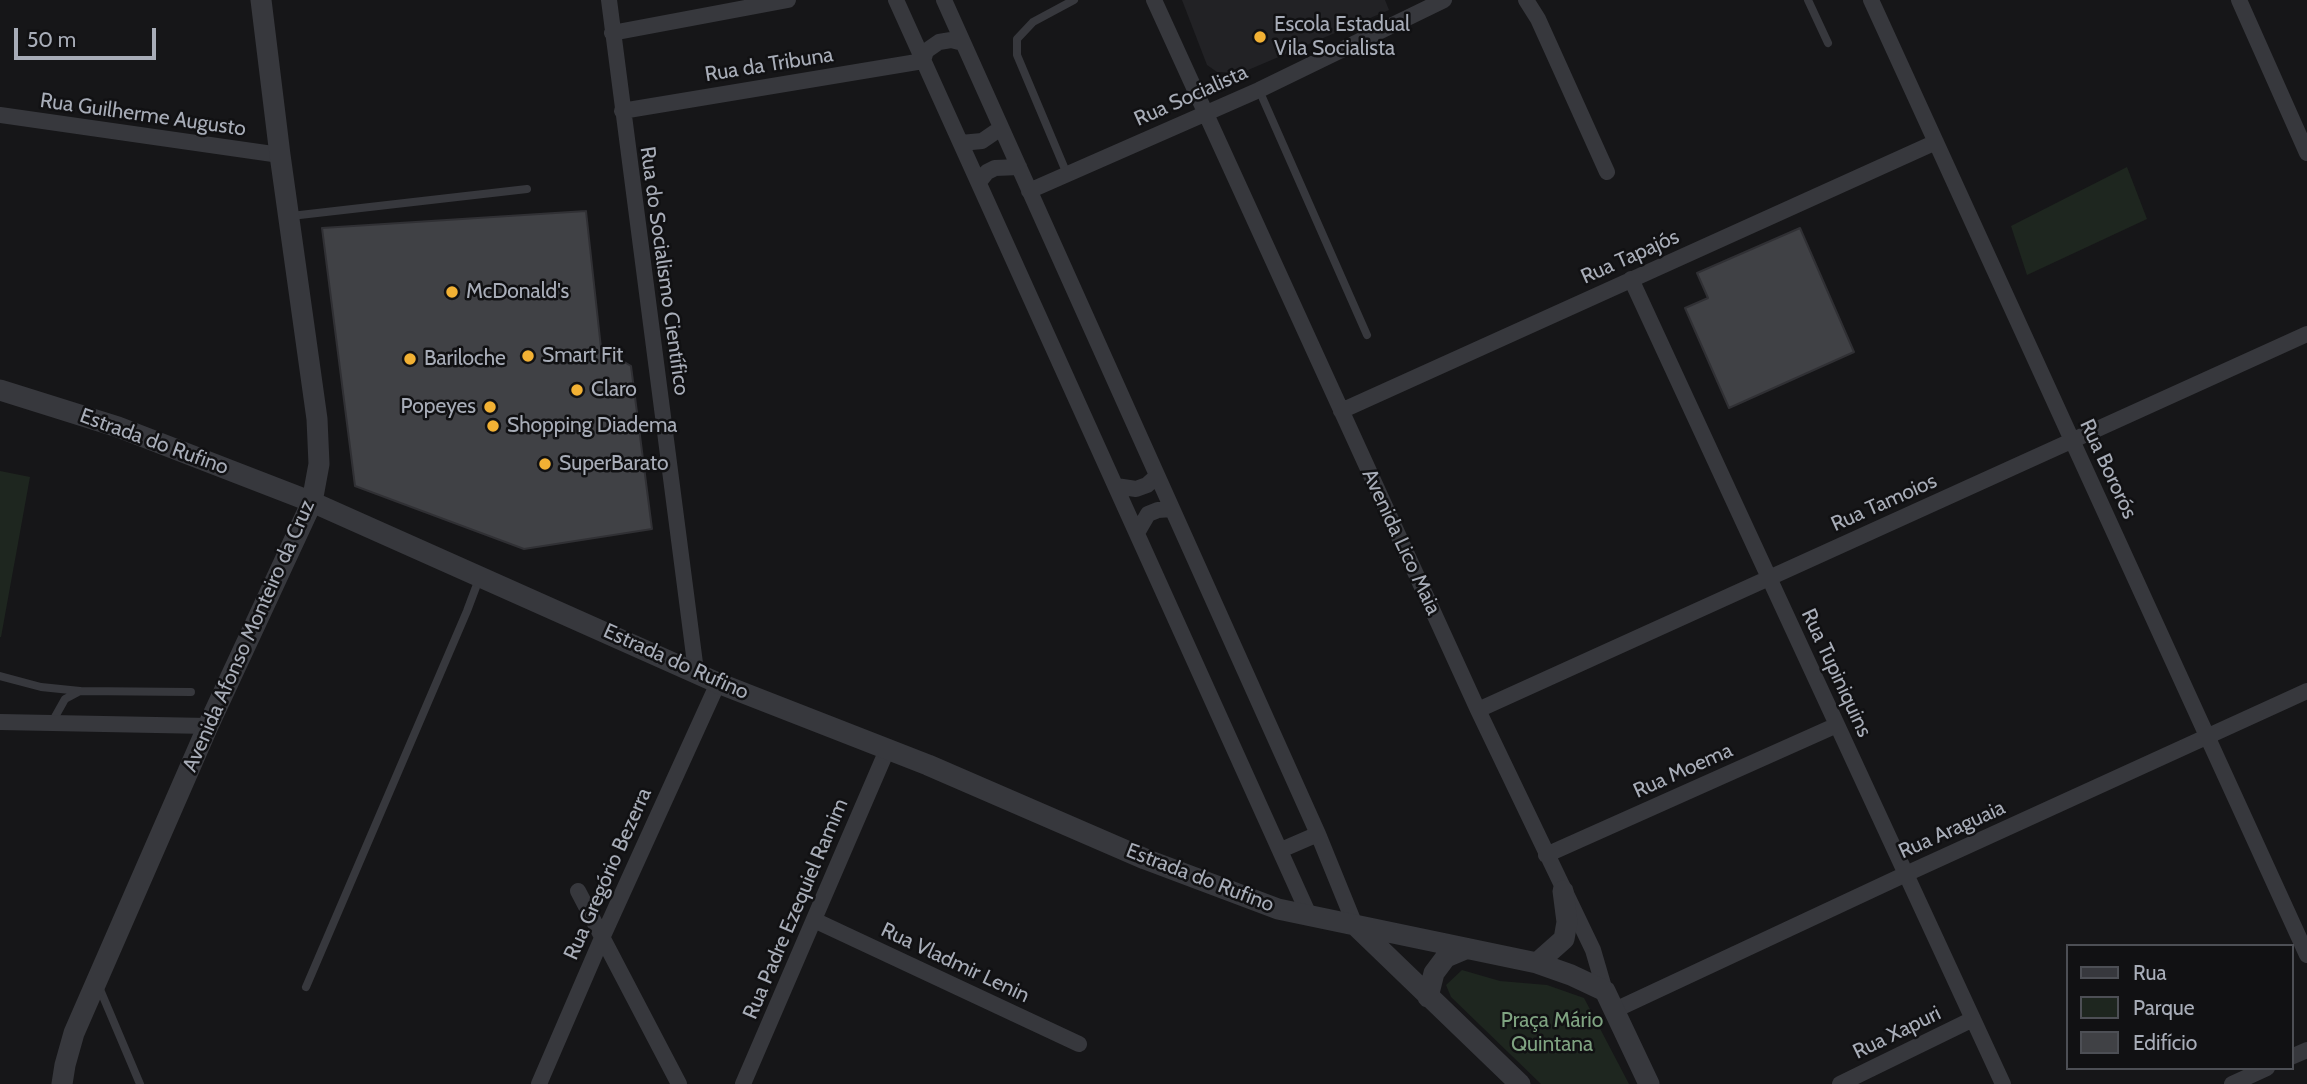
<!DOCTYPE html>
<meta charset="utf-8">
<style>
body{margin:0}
#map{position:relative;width:2307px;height:1084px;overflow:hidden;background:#161618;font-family:Cabin,sans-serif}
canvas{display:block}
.legend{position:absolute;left:2066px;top:944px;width:228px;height:126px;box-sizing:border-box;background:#111113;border:2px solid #4d4f55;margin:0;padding:9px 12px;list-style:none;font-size:21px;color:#a8adb8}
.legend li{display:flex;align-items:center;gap:14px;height:35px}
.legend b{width:35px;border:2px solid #4d4f55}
.scale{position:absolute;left:14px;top:28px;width:142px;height:32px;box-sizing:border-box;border:4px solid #a8adb8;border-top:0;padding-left:9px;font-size:21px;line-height:24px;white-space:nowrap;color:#a8adb8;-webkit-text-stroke:5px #111113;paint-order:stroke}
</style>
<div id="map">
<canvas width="2307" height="1084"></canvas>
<ul class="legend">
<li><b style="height:9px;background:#37383d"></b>Rua</li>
<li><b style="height:19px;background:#1e261f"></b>Parque</li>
<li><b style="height:19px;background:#404145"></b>Edifício</li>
</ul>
<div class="scale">50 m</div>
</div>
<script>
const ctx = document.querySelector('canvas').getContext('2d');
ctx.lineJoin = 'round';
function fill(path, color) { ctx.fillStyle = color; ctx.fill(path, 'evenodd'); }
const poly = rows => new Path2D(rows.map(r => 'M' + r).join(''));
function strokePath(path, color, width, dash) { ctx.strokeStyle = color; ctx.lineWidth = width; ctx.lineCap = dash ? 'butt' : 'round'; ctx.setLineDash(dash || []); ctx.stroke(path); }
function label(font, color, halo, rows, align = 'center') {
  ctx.font = font + ' Cabin,sans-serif'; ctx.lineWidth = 5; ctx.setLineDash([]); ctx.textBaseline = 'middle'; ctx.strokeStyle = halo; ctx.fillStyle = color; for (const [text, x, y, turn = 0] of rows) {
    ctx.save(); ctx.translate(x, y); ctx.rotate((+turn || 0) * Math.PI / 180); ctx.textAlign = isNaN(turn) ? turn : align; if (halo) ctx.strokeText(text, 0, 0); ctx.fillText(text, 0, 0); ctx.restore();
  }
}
fill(poly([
 [1182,0,1385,0,1389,10,1241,73,1217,72,1207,65]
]), '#222225');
fill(poly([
 [2127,167,2147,219,2027,275,2011,226],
 [0,471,30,477,1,637,0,637],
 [1462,970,1500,981,1547,985,1584,998,1629,1084,1541,1084,1451,997,1446,985]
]), '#1e261f');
const building = poly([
 [586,211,601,348,631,366,652,529,524,549,355,486,322,228,586,211],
 [1800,228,1854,352,1729,408,1685,308,1708,298,1697,273,1800,228]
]);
fill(building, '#404145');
strokePath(building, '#303034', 2);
strokePath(poly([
 [1808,0,1828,43],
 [1259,90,1367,335],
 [1067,174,1017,55,1017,39,1033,22,1074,0],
 [291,216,527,189],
 [0,676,41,687,80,691],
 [51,724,65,699,80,691,191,692],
 [99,987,140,1084],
 [306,987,467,611,479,579]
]), '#37383d', 8);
strokePath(poly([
 [609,0,696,671],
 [896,0,1309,915],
 [944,0,1318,834,1355,925],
 [1154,0,1478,710,1593,950,1605,991],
 [1526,0,1538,19,1607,172],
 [1871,0,2307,955],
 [2239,0,2307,153],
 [612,33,788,0],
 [622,111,923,61,926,51,939,42,951,40,963,43],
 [0,115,280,155],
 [961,143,982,141,1001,128],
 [979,182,987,172,995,168,1019,167],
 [1029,191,1259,90,1444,0],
 [1631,279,2003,1084],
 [1341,411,1936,142],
 [1116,486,1136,489,1147,485,1157,476],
 [1137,533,1148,514,1158,510,1172,509],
 [1478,710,2307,334],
 [0,722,208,726],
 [1281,850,1318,834],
 [1546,855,1837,725],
 [578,891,679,1084],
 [814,920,1079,1044],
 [1615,1010,1906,874,2307,691],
 [2291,1057,2307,1050],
 [539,1084,602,938,718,683],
 [743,1084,887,750],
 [1840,1084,1973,1019],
 [2232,1084,2267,1068]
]), '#37383d', 16);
strokePath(poly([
 [0,390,118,427,312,502,718,683,928,765,1145,859,1278,909,1537,963,1571,975,1605,991,1649,1084],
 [1355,925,1520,1084],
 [1537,963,1564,939,1567,922,1563,891],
 [1428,997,1434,973,1446,957,1465,949],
 [62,1084,65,1065,74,1033,208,726,312,502,319,464,317,419,280,155,261,0]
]), '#37383d', 21);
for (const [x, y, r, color] of [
 [1260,37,7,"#f2b134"],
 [452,292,7,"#f2b134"],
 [528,356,7,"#f2b134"],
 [410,359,7,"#f2b134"],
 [577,390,7,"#f2b134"],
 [490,407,7,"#f2b134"],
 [493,426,7,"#f2b134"],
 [545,464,7,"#f2b134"]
]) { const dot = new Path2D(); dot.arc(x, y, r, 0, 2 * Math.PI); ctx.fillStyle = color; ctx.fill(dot); strokePath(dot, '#111113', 2.5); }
label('21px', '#a8adb8', '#111113', [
 ["Escola Estadual",1274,25],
 ["Vila Socialista",1274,49],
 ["McDonald's",466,292],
 ["Smart Fit",542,356],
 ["Bariloche",424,359],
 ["Claro",591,390],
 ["Popeyes",476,407,"right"],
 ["Shopping Diadema",507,426],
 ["SuperBarato",559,464]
], 'left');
label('21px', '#a8adb8', '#111113', [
 ["Rua da Tribuna",769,65,-9],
 ["Rua Socialista",1191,96,-24],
 ["Rua Guilherme Augusto",143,115,8],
 ["Rua Tapajós",1630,257,-24],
 ["Rua do Socialismo Científico",664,271,82],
 ["Estrada do Rufino",154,442,20],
 ["Rua Bororós",2108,469,65],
 ["Rua Tamoios",1884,503,-24],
 ["Avenida Lico Maia",1401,542,65],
 ["Avenida Afonso Monteiro da Cruz",249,636,-66],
 ["Estrada do Rufino",676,662,24],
 ["Rua Tupiniquins",1836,673,65],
 ["Rua Moema",1683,771,-24],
 ["Rua Araguaia",1952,830,-24],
 ["Rua Gregório Bezerra",608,874,-66],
 ["Estrada do Rufino",1200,878,21],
 ["Rua Padre Ezequiel Ramim",796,909,-67],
 ["Rua Vladmir Lenin",955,963,25],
 ["Rua Xapuri",1897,1033,-26]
]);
label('21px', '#7fa381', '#111113', [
 ["Praça Mário",1552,1021],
 ["Quintana",1552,1045]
]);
</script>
